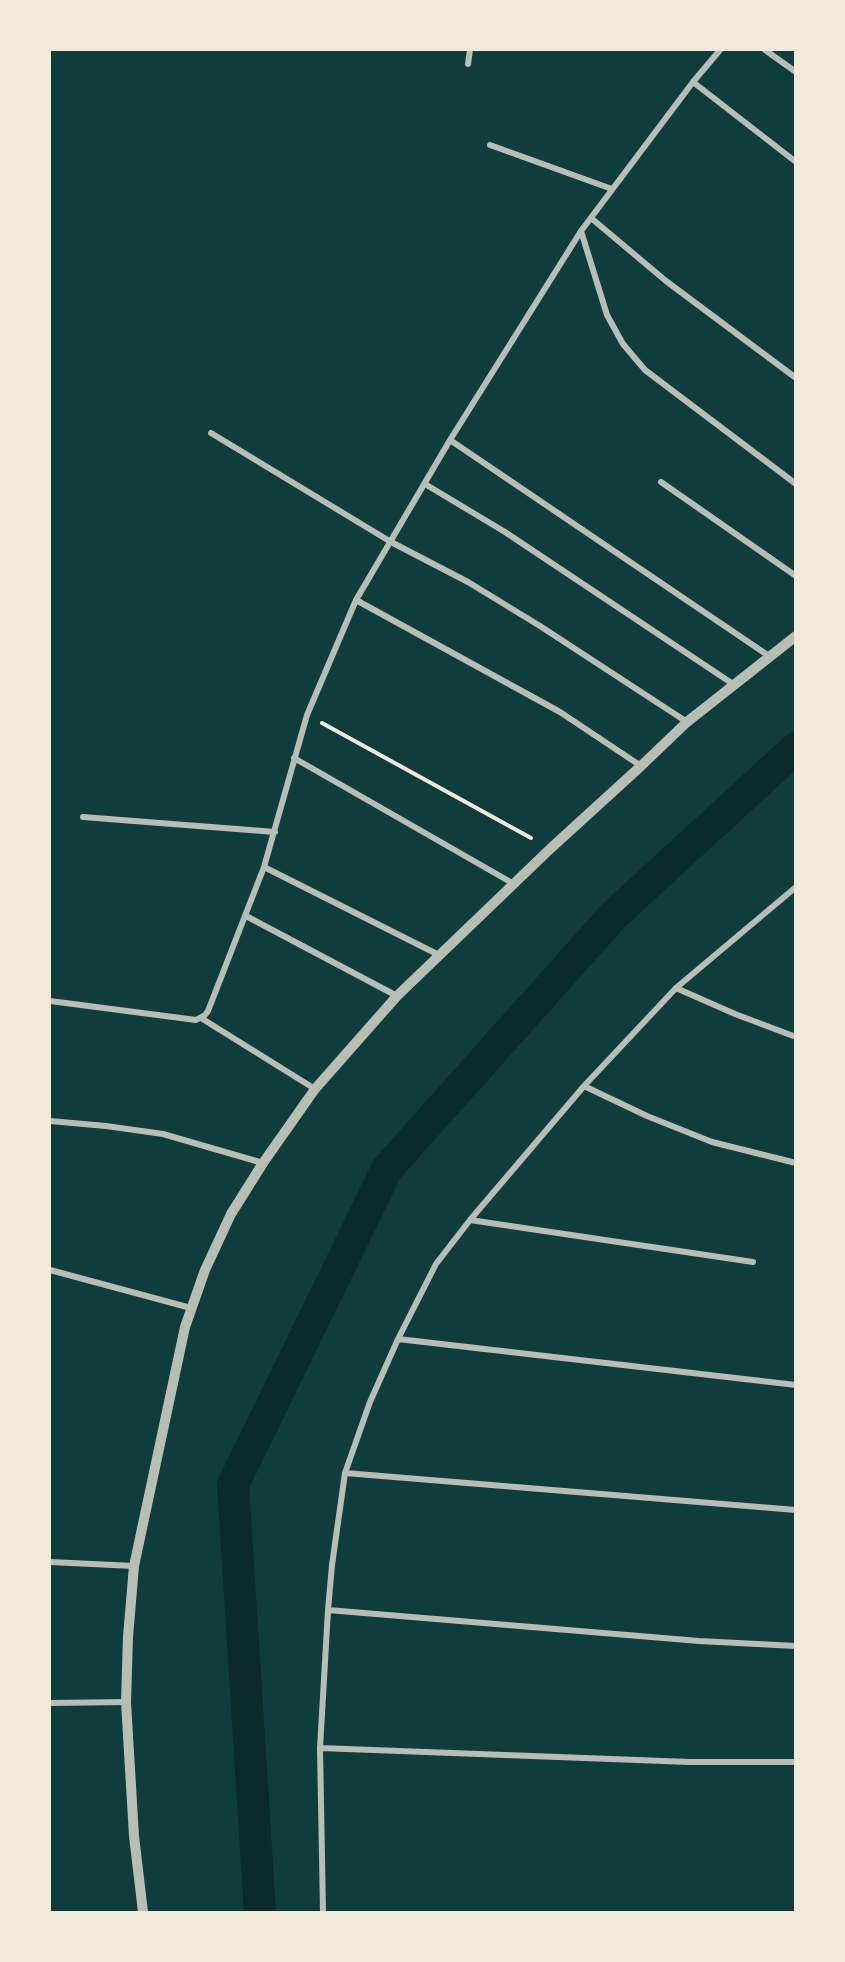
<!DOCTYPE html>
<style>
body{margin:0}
#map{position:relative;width:845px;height:1962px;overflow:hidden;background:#0f3d3e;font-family:Lato,sans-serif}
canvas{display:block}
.frame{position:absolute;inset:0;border:51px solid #f1e9da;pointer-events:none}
</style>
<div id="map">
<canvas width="845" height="1962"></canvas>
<div class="frame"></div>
</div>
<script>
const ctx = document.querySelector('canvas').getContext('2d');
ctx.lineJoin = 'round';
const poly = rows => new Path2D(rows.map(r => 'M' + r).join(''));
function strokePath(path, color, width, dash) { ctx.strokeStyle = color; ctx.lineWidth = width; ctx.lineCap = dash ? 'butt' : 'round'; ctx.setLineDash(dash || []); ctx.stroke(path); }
strokePath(poly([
 [260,1912,233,1485,387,1169,614,915,796,748]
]), '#0a2a2b', 32);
strokePath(poly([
 [322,723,531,838]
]), '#f1e9da', 4);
strokePath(poly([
 [765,50,796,72],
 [468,64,470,50],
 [693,82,796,162],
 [490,145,612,189],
 [591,218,666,281,796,378],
 [581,231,607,315,623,344,645,370,796,484],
 [211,433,391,542,468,582,540,626,687,722],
 [450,440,769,656],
 [661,482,796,576],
 [425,484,505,532,733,684],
 [356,600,560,712,641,766],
 [294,758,514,884],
 [83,817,275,832],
 [264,867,439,955],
 [246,916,397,996],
 [676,988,735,1014,796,1037],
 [50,1001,196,1020,205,1015,208,1011,264,867,307,715,356,600,450,440,581,231,693,82,720,50],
 [201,1018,315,1089],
 [584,1086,647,1116,712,1142,796,1163],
 [50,1121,106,1126,163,1134,263,1163],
 [470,1220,753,1262],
 [50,1270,191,1308],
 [398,1339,796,1385],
 [345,1473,796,1510],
 [50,1562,134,1566],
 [328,1610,699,1641,796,1646],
 [50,1703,126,1702],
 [320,1748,690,1762,796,1762],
 [323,1912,320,1748,328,1610,332,1565,345,1473,370,1402,398,1339,436,1264,470,1220,584,1086,676,988,796,887]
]), '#b8beb3', 6);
strokePath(poly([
 [143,1912,134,1836,126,1702,128,1637,134,1566,185,1327,205,1270,231,1214,263,1163,315,1089,397,996,550,849,641,766,687,722,796,636]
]), '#b8beb3', 10);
</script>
